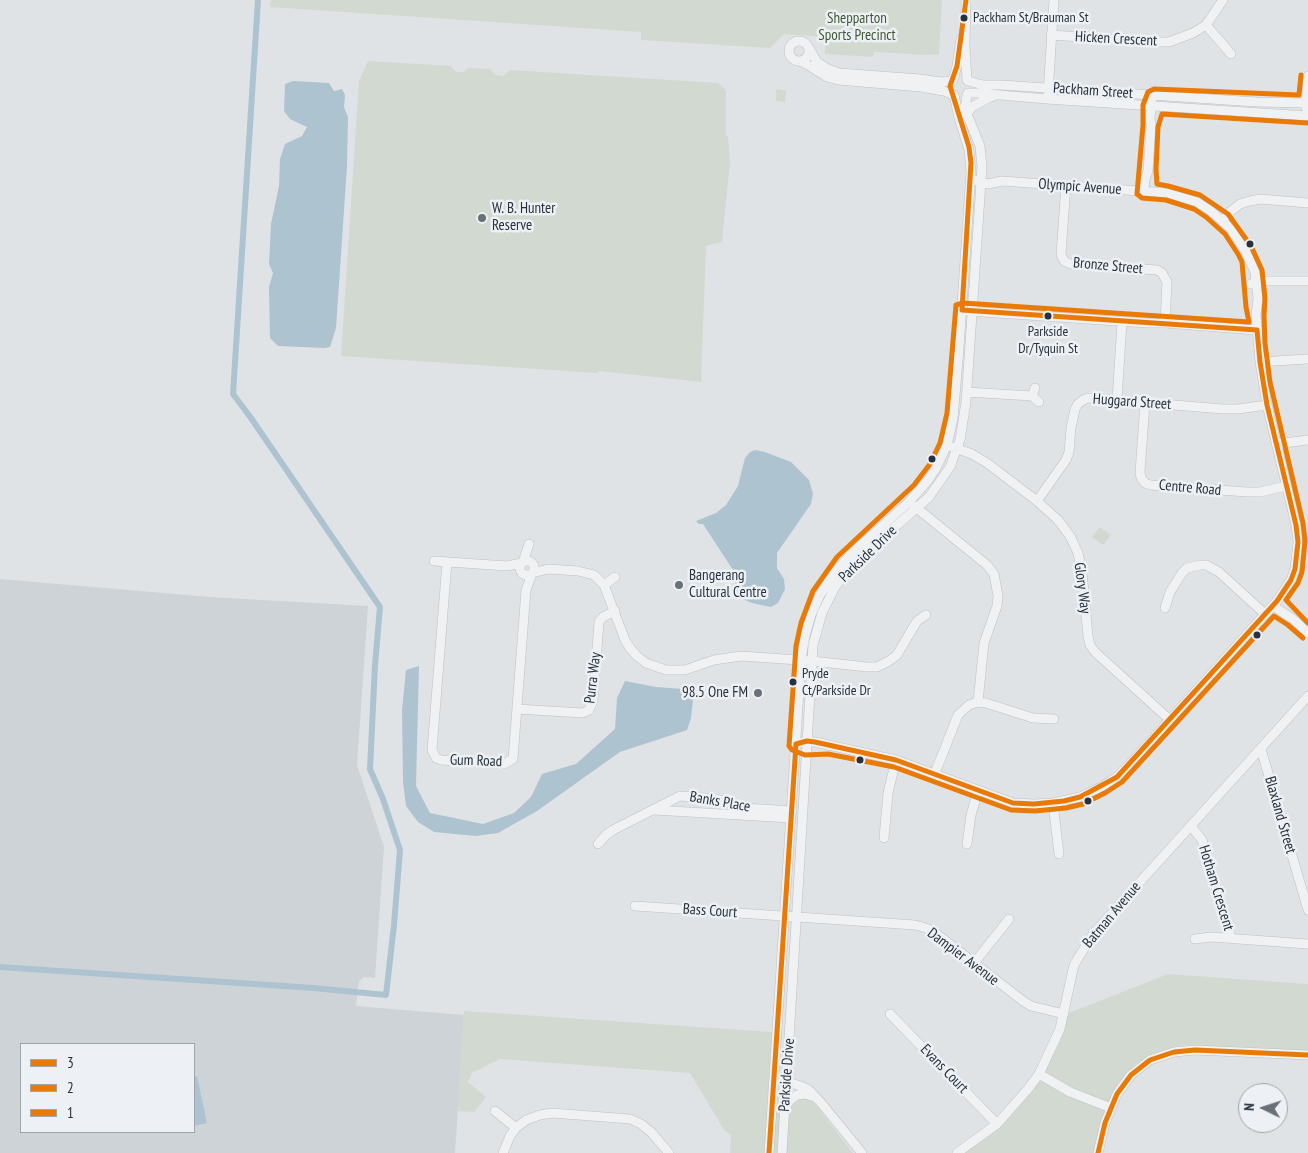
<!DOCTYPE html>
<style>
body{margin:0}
#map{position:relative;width:1308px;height:1153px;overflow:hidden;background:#e0e3e5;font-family:"PT Sans Narrow",sans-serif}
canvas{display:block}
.legend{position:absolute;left:20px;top:1043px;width:175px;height:90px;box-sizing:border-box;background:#edf1f5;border:1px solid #9ea5ab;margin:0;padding:6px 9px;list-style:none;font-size:15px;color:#27323d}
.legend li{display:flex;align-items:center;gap:10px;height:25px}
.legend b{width:25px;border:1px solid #9ea5ab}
.north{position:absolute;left:1238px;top:1083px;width:50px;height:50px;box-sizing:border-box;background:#edf1f5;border:1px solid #9ea5ab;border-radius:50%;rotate:274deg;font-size:14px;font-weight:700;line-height:20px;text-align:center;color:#27323d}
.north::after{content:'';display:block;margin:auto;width:18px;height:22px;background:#687078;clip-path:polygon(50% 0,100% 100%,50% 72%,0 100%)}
</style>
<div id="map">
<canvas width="1308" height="1153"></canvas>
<ul class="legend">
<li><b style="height:6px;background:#e97a06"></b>3</li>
<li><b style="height:6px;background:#e97a06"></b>2</li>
<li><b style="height:6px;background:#e97a06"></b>1</li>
</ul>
<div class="north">N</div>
</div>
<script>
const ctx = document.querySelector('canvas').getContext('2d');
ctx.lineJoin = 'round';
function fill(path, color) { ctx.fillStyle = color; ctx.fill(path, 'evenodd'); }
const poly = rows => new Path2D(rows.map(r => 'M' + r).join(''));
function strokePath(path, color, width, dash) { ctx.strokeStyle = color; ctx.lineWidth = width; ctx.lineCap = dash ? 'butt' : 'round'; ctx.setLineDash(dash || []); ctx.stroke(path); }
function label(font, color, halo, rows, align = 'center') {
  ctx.font = font + ' "PT Sans Narrow",sans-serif'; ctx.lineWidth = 5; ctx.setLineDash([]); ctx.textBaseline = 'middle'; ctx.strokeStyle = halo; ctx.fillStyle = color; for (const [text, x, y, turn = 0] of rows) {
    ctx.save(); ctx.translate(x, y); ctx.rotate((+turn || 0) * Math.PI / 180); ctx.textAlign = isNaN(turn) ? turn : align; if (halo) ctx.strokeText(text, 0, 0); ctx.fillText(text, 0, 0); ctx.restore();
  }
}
fill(poly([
 [0,579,210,597,368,606,357,765,384,847,375,978,364,977,359,981,356,1006,464,1015,455,1153,0,1153],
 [21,1044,194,1044,194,1132,21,1132]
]), '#ced3d8');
fill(poly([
 [271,0,942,0,939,54,925,55,874,52,873,57,825,54,826,37,784,34,770,48,641,40,641,32,270,7],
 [368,61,451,66,456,72,463,72,469,68,490,69,496,75,503,76,510,70,718,83,726,90,726,136,728,136,730,162,722,242,706,246,701,382,599,371,597,373,341,356,359,81],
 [778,89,786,91,785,102,776,101,776,90],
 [1100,527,1111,535,1103,545,1092,537],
 [1168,974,1308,984,1308,1051,1298,1052,1192,1045,1178,1046,1163,1050,1138,1062,1119,1082,1112,1094,1102,1121,1094,1153,965,1153,1003,1124,1033,1089,1058,1045,1069,1013],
 [464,1011,772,1032,767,1110,788,1110,790,1105,798,1097,811,1099,853,1153,730,1153,731,1135,724,1130,690,1073,500,1059,472,1073,468,1082,486,1097,474,1112,457,1111]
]), '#d2d9d0');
fill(poly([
 [293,81,329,83,334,91,342,89,345,95,344,107,348,117,347,166,336,328,330,347,324,348,278,346,270,338,269,287,273,273,269,264,271,224,279,186,280,159,285,144,302,136,307,127,290,119,284,111,285,84],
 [755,450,765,452,791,462,809,480,813,494,811,504,777,553,777,568,784,579,785,589,778,603,771,607,752,603,738,597,733,570,703,524,699,524,696,521,716,513,726,505,738,486,745,458,750,452],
 [419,666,416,786,430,813,483,824,514,813,531,797,542,774,576,764,615,729,617,698,625,681,656,687,683,689,693,700,691,718,687,730,620,752,537,811,498,833,476,836,434,832,418,822,406,806,403,782,402,710,406,670],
 [197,1076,207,1123,194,1126,194,1077]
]), '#aec3d0');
strokePath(poly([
 [0,967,314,988,386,995,394,925,400,850,383,799,370,769,375,665,380,607,251,418,233,394,258,0]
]), '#aec3d0', 6);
const minor = poly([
 [966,0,965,46,967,80],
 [1206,25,1231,54],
 [1051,35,1154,42,1169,42,1193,33,1206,25,1223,0],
 '789 51a10 10 0 1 1 20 0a10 10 0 1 1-20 0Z',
 [809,48,817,62,828,69,839,73,920,79,941,82,952,81],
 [799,61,808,65,827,77,838,80,921,87,944,91,953,95],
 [953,80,957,66,961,39],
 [968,81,983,85,1001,85,1256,102,1308,103],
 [968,93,977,93,1047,99,1308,116],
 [1048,94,1054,0],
 [1306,108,1308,76],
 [967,114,972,107,988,98,994,96],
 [1066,185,1061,254,1064,261,1070,264,1157,270,1162,273,1167,282,1165,323],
 [1144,191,1145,179,1148,171,1151,125,1150,118,1152,101],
 [1223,220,1231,211,1240,204,1250,201,1260,199,1308,203],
 [1251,284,1265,281,1308,281],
 [967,311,1147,323,1165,323,1257,330],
 [1260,362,1307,359],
 [1035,388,1032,396,1039,402],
 [967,392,1032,396],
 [1117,400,1122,322],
 [1145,403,1140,472,1141,478,1145,483,1150,485,1247,492,1260,492,1286,486],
 [1276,444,1308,440],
 [952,447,972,454,987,463,1037,501,1058,520,1070,536,1078,553,1082,572,1088,636,1090,645,1095,652,1170,720],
 [1037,501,1066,460,1069,452,1071,428,1075,409,1078,404,1083,400,1088,398,1223,409,1238,409,1267,405],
 [913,505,987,565,994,574,998,596,997,606,984,643,978,702],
 '520 568a7 7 0 1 1 14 0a7 7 0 1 1-14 0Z',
 [434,561,507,566,522,563],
 [447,562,432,750,436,758,441,760,504,764,513,759,526,590,532,574],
 [523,562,529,544],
 [532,573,548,569,578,571,594,575,604,585,625,640,630,648,637,656,646,663,666,670,685,670,714,660,741,656,812,661,867,667,877,667,889,661,897,655,917,621,926,615],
 [604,585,615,577],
 [1273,606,1293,619,1308,633],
 [1165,608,1170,592,1182,573,1187,568,1200,565,1206,565,1219,572,1265,614],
 [517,709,583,713,589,710,593,700,599,622,603,617,615,611],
 [796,744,807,741,815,742,896,760,1013,803,1034,804,1053,803,1080,797,1101,787,1117,777,1130,764,1277,601,1291,580,1295,569,1298,542,1296,525,1267,405,1260,362,1256,315,1258,298,1255,272,1245,250,1231,229,1211,211,1197,202,1167,193,1002,181,988,184,971,179],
 [1261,749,1308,910],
 [935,773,958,715,969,705,978,702,986,703,1033,718,1054,719],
 [1053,803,1059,854],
 [654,810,791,818],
 [1191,826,1202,840,1231,938],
 [884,838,888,793,896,760],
 [598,844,606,835,613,830,680,796,717,799,745,808,792,811],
 [967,844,971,815,978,791],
 [635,906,915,925,926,928,937,934,1023,1001,1031,1006,1064,1014],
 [1195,939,1211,937,1308,944],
 [974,963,1009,919],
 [890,1014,997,1124],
 [1039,1074,1070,1092,1111,1108],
 [783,1080,803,1087,809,1090,822,1104,862,1153],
 [786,1106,790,1100,797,1095,805,1094,815,1097],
 [495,1111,516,1128],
 [503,1153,510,1136,516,1128,526,1120,540,1115,552,1113,630,1119,641,1124,651,1132,669,1153],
 [769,1153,801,660,805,636,811,615,820,595,834,573,853,552,909,502,929,479,936,468,947,445,953,419,959,348,971,172,969,150,959,118,954,95],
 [782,1153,813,645,822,613,835,587,849,569,862,556,929,497,950,467,960,440,966,402,982,167,980,146,965,109,967,95],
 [957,1153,997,1124,1028,1089,1039,1074,1060,1029,1074,965,1093,934,1308,696],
 [1098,1153,1105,1123,1117,1094,1131,1075,1150,1060,1174,1052,1195,1050,1308,1055]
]);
strokePath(minor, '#bec1c3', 10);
strokePath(minor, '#eff1f2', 9);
strokePath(poly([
 [966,0,957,66,950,86,969,147,971,163,962,310,1257,330],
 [769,1153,796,744,807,741,815,742,896,760,1013,803,1034,804,1064,801,1080,797,1117,777,1277,601,1291,580,1295,569,1298,542,1296,525,1267,405,1260,362,1257,330],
 [1098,1153,1105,1123,1117,1094,1131,1075,1150,1060,1174,1052,1195,1050,1308,1055]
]), '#e97a06', 5);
strokePath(poly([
 [1301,75,1299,95,1154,89,1148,92,1143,105,1143,125,1137,194,1142,198,1166,200,1194,209,1206,217,1225,234,1238,254,1242,262,1246,307,1249,322,963,303,956,305,947,413,940,443,930,464,914,485,837,557,813,591,801,623,796,646,789,746,792,750,805,755,828,754,894,767,1011,810,1035,811,1066,808,1083,804,1105,793,1122,782,1274,616,1288,625,1303,638]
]), '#e97a06', 5);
strokePath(poly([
 [1308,123,1162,114,1158,127,1156,170,1157,184,1168,186,1200,195,1228,214,1251,246,1262,270,1265,298,1264,315,1265,343,1270,382,1303,523,1305,541,1302,572,1298,583,1286,600,1308,623]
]), '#e97a06', 5);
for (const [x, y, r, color] of [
 [964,18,4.5,"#27323d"],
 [482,218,5,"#687078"],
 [1250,244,4.5,"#27323d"],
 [1048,316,4.5,"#27323d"],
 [932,459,4.5,"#27323d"],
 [679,585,5,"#687078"],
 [1257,635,4.5,"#27323d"],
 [793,682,4.5,"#27323d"],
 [758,693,5,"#687078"],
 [860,760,4.5,"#27323d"],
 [1088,801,4.5,"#27323d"]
]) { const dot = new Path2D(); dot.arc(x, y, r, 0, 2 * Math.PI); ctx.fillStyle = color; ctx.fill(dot); strokePath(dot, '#edf1f5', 2); }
label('14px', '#27323d', '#edf1f5', [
 ["Packham St/Brauman St",973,18],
 ["Parkside",1048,332,"center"],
 ["Dr/Tyquin St",1048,349,"center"],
 ["Pryde",802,674],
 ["Ct/Parkside Dr",802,691]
], 'left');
label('15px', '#405935', '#edf1f5', [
 ["Shepparton",857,19],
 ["Sports Precinct",857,36]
]);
label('15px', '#27323d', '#edf1f5', [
 ["Hicken Crescent",1116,39,3],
 ["Packham Street",1093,91,4],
 ["Olympic Avenue",1080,187,4],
 ["Bronze Street",1108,266,5],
 ["Huggard Street",1132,402,4],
 ["Centre Road",1190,488,5],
 ["Parkside Drive",868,554,-44],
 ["Glory Way",1082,588,83],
 ["Purra Way",593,678,-83],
 ["Gum Road",476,761,2],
 ["Banks Place",720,802,10],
 ["Blaxland Street",1280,815,74],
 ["Hotham Crescent",1216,888,73],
 ["Bass Court",710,911,4],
 ["Batman Avenue",1112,915,-50],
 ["Dampier Avenue",963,957,37],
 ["Evans Court",944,1069,46],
 ["Parkside Drive",787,1075,-86]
]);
label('15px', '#27323d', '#edf1f5', [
 ["W. B. Hunter",492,209],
 ["Reserve",492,226],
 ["Bangerang",689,576],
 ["Cultural Centre",689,593],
 ["98.5 One FM",748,693,"right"]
], 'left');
</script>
